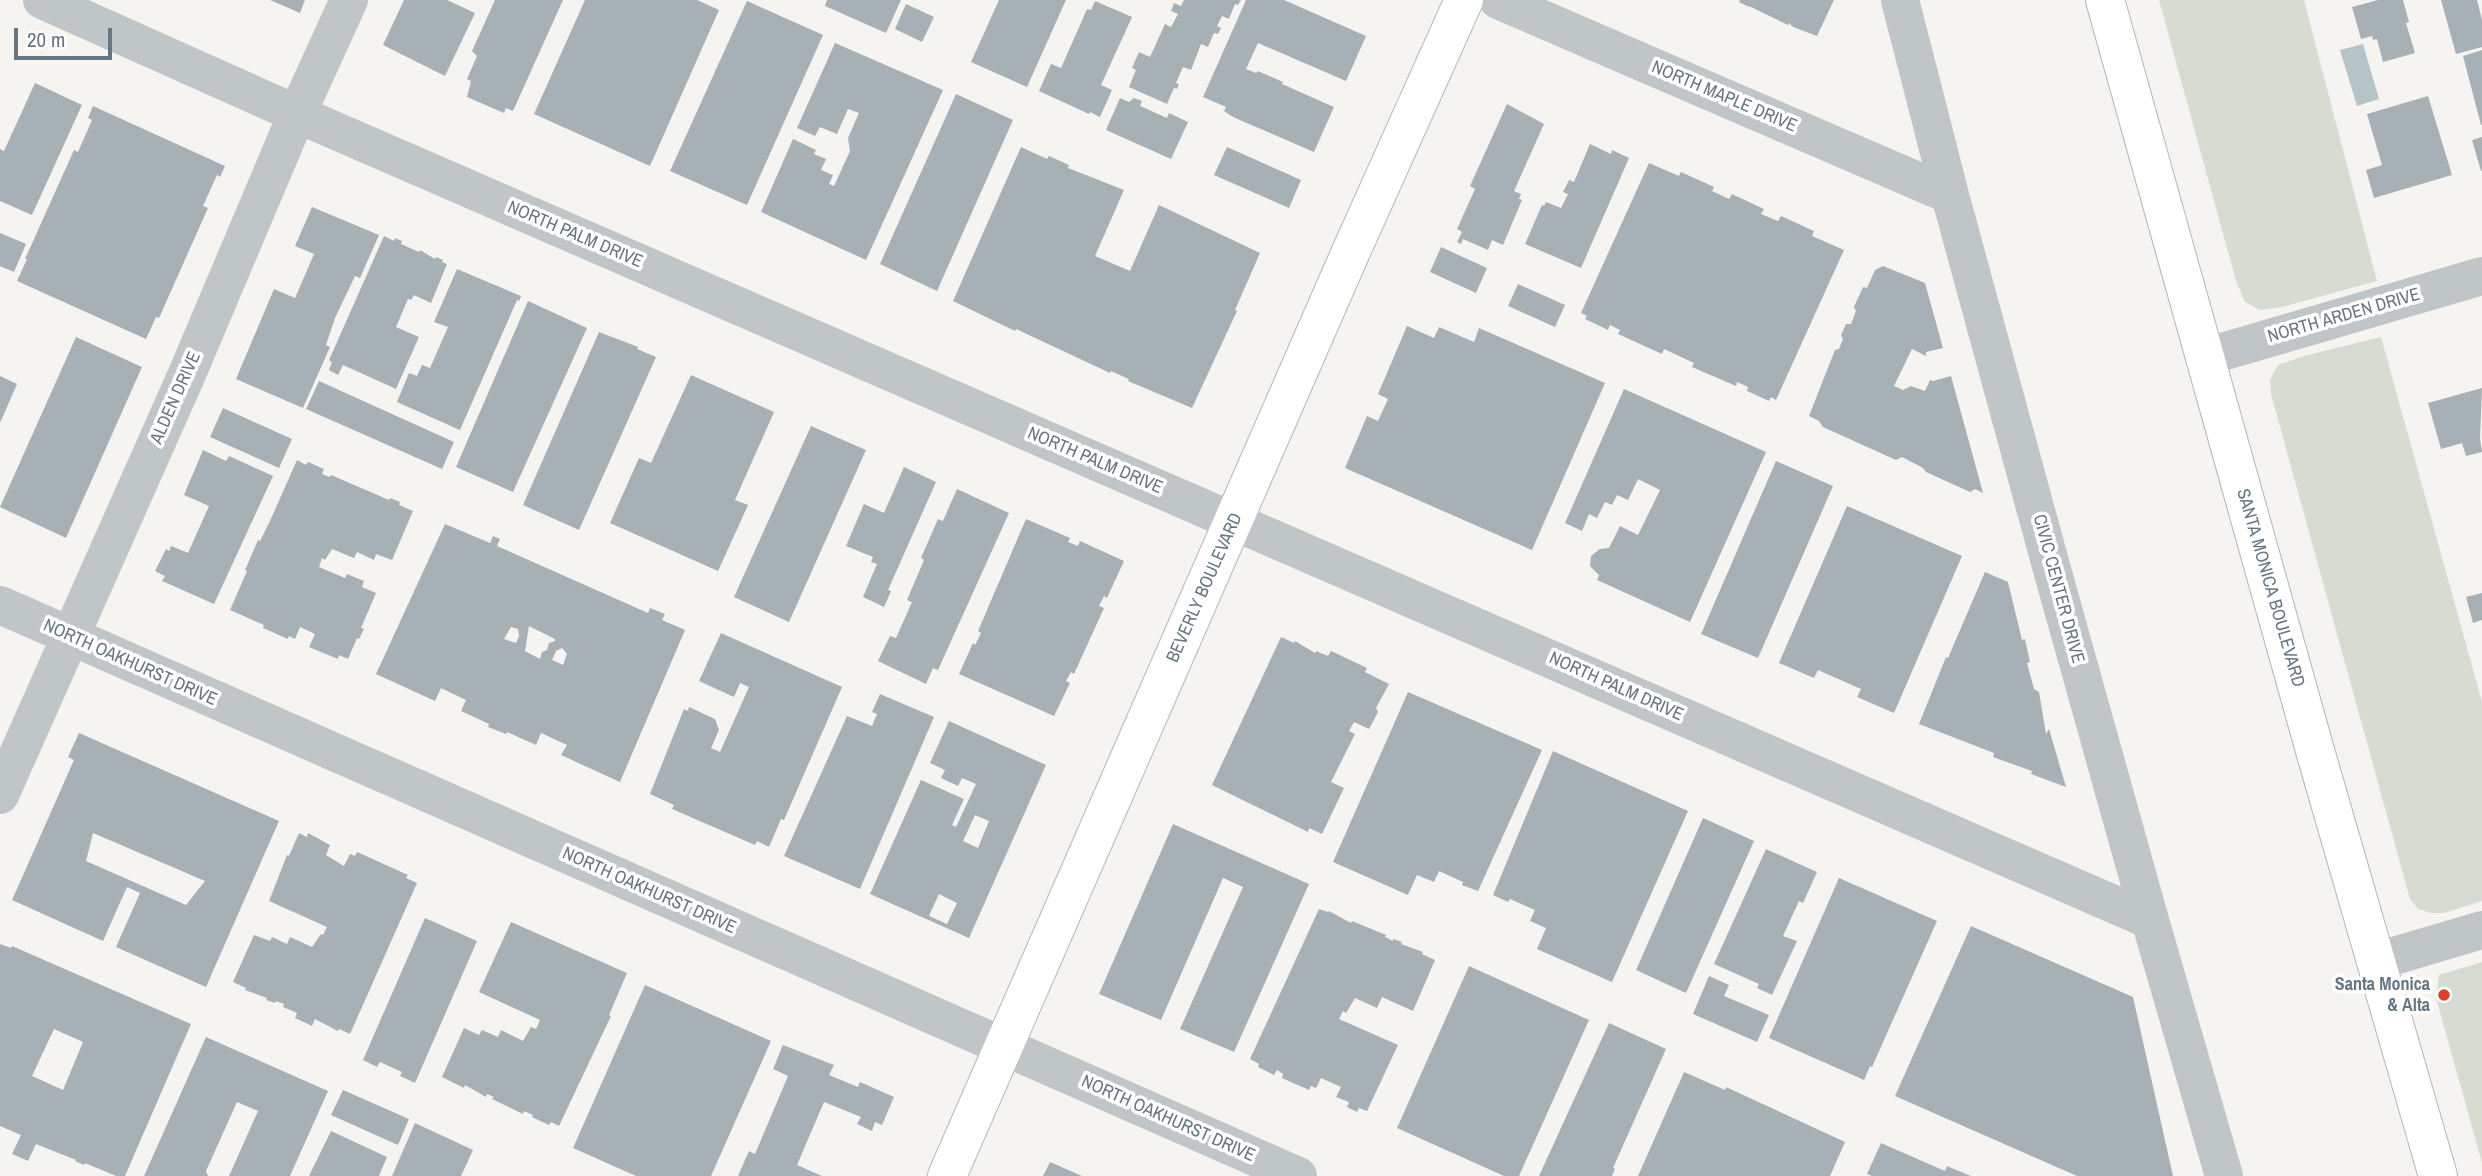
<!DOCTYPE html>
<style>
body{margin:0}
#map{position:relative;width:2482px;height:1176px;overflow:hidden;background:#f5f4f1;font-family:"Archivo Narrow",sans-serif}
canvas{display:block}
.scale{position:absolute;left:14px;top:28px;width:98px;height:32px;box-sizing:border-box;border:4px solid #647782;border-top:0;padding-left:9px;font-size:21px;line-height:24px;white-space:nowrap;color:#647782;-webkit-text-stroke:5px #fff;paint-order:stroke}
</style>
<div id="map">
<canvas width="2482" height="1176"></canvas>
<div class="scale">20 m</div>
</div>
<script>
const ctx = document.querySelector('canvas').getContext('2d');
ctx.lineJoin = 'round';
function fill(path, color) { ctx.fillStyle = color; ctx.fill(path, 'evenodd'); }
const poly = rows => new Path2D(rows.map(r => 'M' + r).join(''));
function strokePath(path, color, width, dash) { ctx.strokeStyle = color; ctx.lineWidth = width; ctx.lineCap = dash ? 'butt' : 'round'; ctx.setLineDash(dash || []); ctx.stroke(path); }
function label(font, color, halo, rows, align = 'center') {
  ctx.font = font + ' "Archivo Narrow",sans-serif'; ctx.lineWidth = 7; ctx.setLineDash([]); ctx.textBaseline = 'middle'; ctx.strokeStyle = halo; ctx.fillStyle = color; for (const [text, x, y, turn = 0] of rows) {
    ctx.save(); ctx.translate(x, y); ctx.rotate((+turn || 0) * Math.PI / 180); ctx.textAlign = isNaN(turn) ? turn : align; if (halo) ctx.strokeText(text, 0, 0); ctx.fillText(text, 0, 0); ctx.restore();
  }
}
fill(poly([
 [2159,0,2304,0,2377,281,2282,307,2260,310,2245,302,2236,281],
 [2381,337,2482,702,2482,901,2444,913,2431,913,2418,909,2410,899,2271,394,2270,380,2278,365,2304,356],
 [2482,962,2482,1163,2436,998,2439,975]
]), '#d6dcd2');
fill(poly([
 [2363,44,2379,99,2357,106,2340,50]
]), '#b5c4c6');
fill(poly([
 [270,0,305,0,300,13],
 [404,0,447,0,475,13,445,76,383,45],
 [495,0,563,0,513,111,506,108,504,113,467,97,471,81,467,79,477,56,472,51],
 [585,0,697,0,719,10,650,166,534,114],
 [827,0,901,0,886,33,825,6],
 [999,0,1066,0,1027,87,971,62],
 [1184,0,1241,0,1238,5,1235,4,1229,19,1222,16,1217,26,1221,28,1218,34,1214,33,1208,47,1201,44,1191,70,1183,67,1176,83,1179,84,1177,89,1174,88,1167,104,1129,87,1136,70,1132,68,1139,52,1150,57,1165,24,1171,27,1178,14,1171,11,1174,3,1181,6],
 [1246,0,1284,0,1366,36,1346,81,1258,43,1246,69,1256,73,1258,71,1283,82,1282,84,1334,107,1314,152,1233,117,1224,111,1226,107,1203,97],
 [1740,0,1834,0,1817,36,1793,27,1789,23,1788,25,1749,6,1749,7,1739,2],
 [2378,0,2403,0,2409,22,2406,23,2415,53,2383,62,2377,39,2373,40,2372,36,2361,39,2352,7],
 [2441,0,2477,0,2482,20,2482,47,2456,54],
 [747,1,823,35,747,205,670,171],
 [1095,1,1132,17,1101,85,1112,90,1100,117,1090,112,1089,114,1039,91,1051,64,1061,68,1087,9,1091,10],
 [906,4,934,17,922,42,895,29],
 [835,43,943,90,866,260,761,212,793,139,816,150,814,154,826,159,821,170,833,175,829,184,834,186,850,151,848,138,859,113,848,109,837,134,820,127,815,136,797,128],
 [2482,50,2482,125,2481,125,2463,56],
 [35,83,82,105,32,215,0,201,0,149,4,151],
 [956,94,1013,120,937,291,880,264],
 [2428,96,2452,175,2374,198,2366,170,2382,165,2367,114],
 [1120,98,1129,102,1134,98,1142,101,1140,106,1167,118,1169,113,1188,122,1171,159,1106,130],
 [1507,104,1544,124,1514,191,1521,194,1519,199,1522,200,1503,245,1492,240,1488,250,1463,239,1461,244,1457,242,1462,232,1457,229,1475,189,1470,186],
 [93,106,225,166,220,177,217,175,203,206,208,208,159,318,156,317,146,339,17,281,27,259,25,259,74,150,78,152,92,120,88,118],
 [2482,137,2482,171,2481,171,2472,140],
 [1590,144,1611,154,1612,150,1629,158,1581,268,1525,244,1542,205,1544,206,1546,202,1561,208,1568,194,1563,192,1569,180,1574,182],
 [1021,147,1047,159,1049,156,1069,165,1068,168,1124,190,1095,256,1130,271,1159,205,1260,253,1235,310,1237,311,1192,408,1128,381,1129,379,1111,371,1110,373,1016,329,1015,331,953,301],
 [1227,147,1301,180,1289,208,1214,175],
 [1649,163,1679,176,1681,172,1714,187,1712,191,1729,199,1732,194,1764,209,1761,214,1778,221,1781,216,1814,231,1812,236,1844,250,1776,400,1771,397,1769,401,1747,391,1748,387,1737,382,1736,386,1692,367,1694,363,1664,349,1662,354,1618,334,1620,330,1610,325,1608,330,1585,319,1587,316,1581,313],
 [312,207,379,235,360,278,355,276,335,318,326,345,330,347,303,408,236,379,274,289,295,298,314,254,295,246],
 [0,233,26,244,14,272,0,266],
 [384,236,394,241,395,238,402,241,401,244,419,252,420,250,435,259,436,257,443,260,442,262,447,264,431,303,414,295,411,300,408,299,396,327,419,337,396,389,343,365,338,375,329,370,332,362,329,360],
 [1441,247,1487,268,1476,293,1430,272],
 [1883,266,1925,283,1943,348,1926,352,1926,356,1912,349,1894,386,1903,390,1911,386,1925,391,1930,380,1933,381,1951,376,1983,493,1975,489,1970,492,1926,472,1923,468,1902,457,1896,460,1823,427,1819,421,1809,416,1835,350,1839,349,1843,339,1841,335,1846,324,1851,324,1856,311,1854,307,1863,287,1867,288,1875,270],
 [457,269,521,296,519,301,517,300,460,430,397,402,409,373,417,376,422,365,430,368,448,327,434,322],
 [1518,284,1565,305,1555,327,1508,306],
 [528,301,587,328,513,492,456,467],
 [1407,326,1434,338,1439,327,1474,342,1479,328,1605,383,1532,550,1345,468,1367,416,1378,421,1388,399,1378,394],
 [599,332,638,347,637,349,656,357,579,530,523,505],
 [76,337,142,367,66,538,0,507],
 [691,375,774,412,735,500,748,505,718,571,610,523,639,458,651,463],
 [0,376,17,384,0,423],
 [319,381,454,442,442,469,306,409],
 [2482,388,2480,439,2482,452,2466,456,2462,443,2441,449,2428,403],
 [1624,389,1766,452,1690,622,1597,580,1599,575,1590,566,1591,556,1600,549,1609,548,1620,526,1638,535,1660,490,1638,479,1628,500,1617,495,1612,505,1605,502,1597,518,1589,514,1582,531,1565,523],
 [223,408,292,439,279,468,210,437],
 [811,426,866,450,789,622,734,597],
 [203,450,226,461,229,456,273,476,214,604,162,581,165,576,155,571,166,549,169,551,171,546,188,553,209,506,184,495],
 [297,460,306,465,308,462,324,469,322,474,330,477,331,475,389,500,390,498,400,502,399,505,413,511,392,560,376,554,374,560,357,552,354,558,332,549,325,560,322,558,319,567,345,578,347,574,364,581,362,587,376,593,361,628,364,629,359,639,357,638,348,659,339,655,338,659,309,647,315,634,300,627,295,639,289,636,288,639,263,628,264,625,230,610,247,571,245,570,258,540,260,541,270,521],
 [1776,461,1833,486,1758,658,1701,634],
 [904,467,936,482,888,590,891,591,884,607,863,597,877,564,871,562,873,557,846,546,864,504,884,513],
 [957,489,1009,513,938,670,933,668,926,684,878,661,890,636,896,638,912,602,907,600,924,560,921,558,938,519,943,521],
 [1847,506,1962,556,1894,713,1857,697,1861,689,1818,670,1814,678,1779,663],
 [1026,519,1070,538,1068,542,1078,546,1080,541,1124,561,1107,598,1104,596,1099,606,1104,608,1074,674,1071,672,1066,681,1070,683,1054,716,959,674,973,643,975,645,981,633,978,631],
 [445,524,490,543,493,536,500,539,497,546,648,613,650,608,665,614,662,620,685,630,620,782,561,755,567,745,541,733,536,745,507,732,506,734,488,727,489,724,461,711,466,700,441,688,435,701,376,674],
 [529,626,555,639,555,641,549,643,547,650,542,652,540,659,525,651],
 [511,627,518,629,519,636,516,643,504,639],
 [562,648,567,654,563,665,552,660,556,651],
 [1985,572,2008,582,2022,640,2025,639,2030,662,2027,663,2034,689,2039,692,2046,734,2049,729,2066,787,2031,774,2032,771,1993,757,1994,753,1919,724,1946,657,1948,658],
 [2482,593,2482,620,2473,623,2466,597],
 [721,633,842,687,784,820,781,819,769,847,757,841,755,845,672,809,674,805,650,794,684,709,688,711,689,707,715,719,719,730,711,748,720,752,749,687,740,683,734,697,699,681],
 [1281,637,1294,643,1295,641,1315,653,1316,651,1328,656,1331,651,1367,668,1365,672,1389,684,1376,708,1378,712,1369,729,1354,722,1349,731,1355,734,1331,782,1344,788,1322,834,1309,828,1308,832,1212,785],
 [1408,692,1542,750,1478,891,1462,885,1463,882,1439,871,1434,882,1417,875,1408,895,1333,862],
 [880,694,934,717,860,889,784,856,847,716,872,726,877,714,872,712],
 [949,721,1046,765,969,938,870,894,921,780,964,799,952,825,956,827,976,784,962,778,958,786,941,778,945,770,930,763],
 [975,815,989,821,978,848,963,841],
 [939,894,957,903,947,924,929,916],
 [79,733,279,821,206,987,116,947,140,893,127,887,103,941,12,900,74,760,68,757],
 [93,833,205,881,186,905,86,861],
 [1553,751,1688,811,1612,982,1537,949,1546,928,1530,921,1535,910,1510,899,1508,902,1493,895],
 [1703,818,1754,841,1686,993,1636,970],
 [1173,824,1309,884,1234,1052,1180,1029,1243,887,1223,878,1161,1020,1099,994],
 [299,833,307,837,308,833,330,845,326,855,344,866,350,854,355,856,357,852,408,875,406,878,417,883,350,1034,339,1029,338,1031,315,1019,312,1026,295,1018,297,1013,283,1007,284,1004,276,1001,275,1003,266,1000,267,998,245,990,246,988,233,982,254,935,270,941,272,937,287,944,290,937,312,947,321,934,323,935,327,927,269,901,287,855,289,856],
 [1766,849,1817,872,1803,903,1799,901,1783,936,1797,941,1772,995,1757,988,1759,984,1714,964],
 [1839,878,1937,921,1872,1067,1870,1066,1864,1080,1769,1038],
 [1319,909,1328,912,1329,911,1351,923,1352,921,1386,935,1385,937,1393,941,1393,939,1402,942,1401,944,1423,952,1422,954,1435,960,1413,1011,1382,997,1377,1008,1355,998,1346,1013,1343,1011,1339,1019,1398,1045,1367,1111,1359,1108,1357,1112,1347,1107,1349,1102,1336,1097,1341,1087,1321,1078,1316,1088,1311,1086,1309,1090,1282,1078,1283,1074,1277,1070,1274,1075,1258,1067,1259,1064,1250,1059],
 [425,918,477,941,415,1083,400,1076,402,1072,380,1062,377,1067,363,1060],
 [511,922,627,973,609,1015,611,1016,559,1126,551,1122,549,1125,532,1117,533,1115,524,1111,523,1114,492,1099,494,1097,487,1094,486,1097,465,1085,464,1088,442,1077,464,1028,479,1035,482,1030,498,1037,501,1030,523,1041,531,1027,536,1029,540,1020,479,992],
 [1971,926,2133,997,2173,1176,2077,1176,1895,1096],
 [0,944,11,948,12,946,191,1024,125,1176,116,1176,85,1163,84,1165,75,1161,76,1160,36,1144,28,1161,12,1154,21,1135,0,1126],
 [54,1029,83,1042,63,1090,32,1076],
 [1469,966,1589,1020,1519,1176,1504,1176,1397,1128],
 [1709,976,1729,985,1724,996,1769,1015,1757,1042,1693,1014],
 [645,985,771,1041,711,1176,636,1176,573,1148],
 [1609,1023,1666,1049,1613,1168,1615,1169,1612,1176,1539,1176],
 [206,1037,328,1091,290,1176,229,1176,258,1111,237,1102,206,1171,208,1176,144,1176],
 [783,1045,834,1065,829,1075,858,1087,860,1082,894,1097,882,1125,875,1122,872,1131,857,1124,861,1117,824,1102,797,1165,822,1176,738,1176,749,1151,755,1154,788,1076,773,1069],
 [1684,1072,1725,1090,1726,1087,1845,1142,1830,1176,1638,1176],
 [343,1090,409,1119,398,1145,331,1115],
 [415,1123,473,1150,461,1176,392,1176],
 [331,1131,387,1157,379,1176,309,1176],
 [1881,1143,1945,1171,1947,1166,1971,1176,1872,1176,1867,1174],
 [1050,1162,1082,1176,1043,1176]
]), '#a7b0b4');
const major = poly([
 [2105,0,2316,754,2438,1176],
 [947,1176,1349,256,1464,0]
]);
strokePath(major, '#b3b8bb', 40);
strokePath(poly([
 [42,0,297,114,2150,920],
 [1498,0,1950,195],
 [1900,0,1950,195,2051,566,2150,920,2224,1176],
 [2205,357,2482,276],
 [0,605,1298,1176],
 [0,795,187,374,297,114,349,0],
 [2377,961,2482,930]
]), '#c0c5c7', 38);
strokePath(major, '#fff', 38);
for (const [x, y, r, color] of [
 [2444,995,7,"#e13f24"]
]) { const dot = new Path2D(); dot.arc(x, y, r, 0, 2 * Math.PI); ctx.fillStyle = color; ctx.fill(dot); strokePath(dot, '#fff', 2.5); }
label('18px', '#647782', '#fff', [
 ["NORTH MAPLE DRIVE",1724,97,23],
 ["NORTH PALM DRIVE",575,235,23],
 ["NORTH ARDEN DRIVE",2344,316,-16],
 ["ALDEN DRIVE",176,398,-66],
 ["NORTH PALM DRIVE",1095,461,23],
 ["BEVERLY BOULEVARD",1205,588,-66],
 ["SANTA MONICA BOULEVARD",2270,588,74],
 ["CIVIC CENTER DRIVE",2058,589,75],
 ["NORTH OAKHURST DRIVE",130,663,24],
 ["NORTH PALM DRIVE",1616,687,24],
 ["NORTH OAKHURST DRIVE",649,891,24],
 ["NORTH OAKHURST DRIVE",1168,1119,24]
]);
label('bold 18px', '#647782', '#fff', [
 ["Santa Monica",2430,985],
 ["& Alta",2430,1006]
], 'right');
</script>
